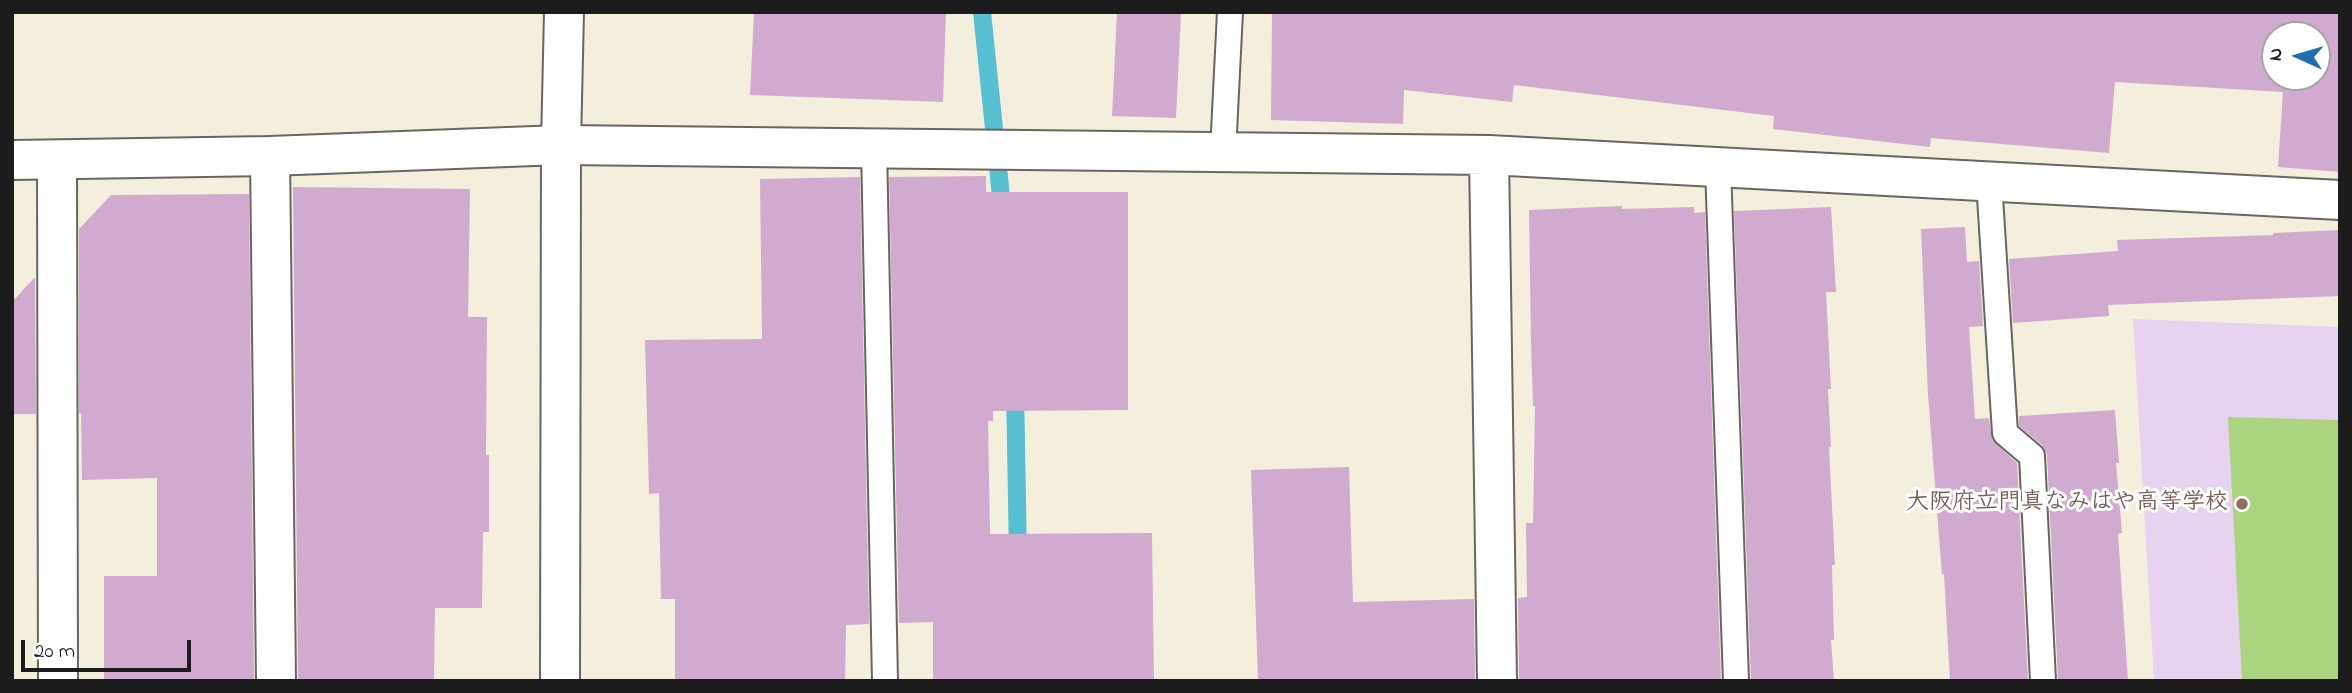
<!DOCTYPE html>
<meta charset="utf-8">
<style>
body{margin:0}
#map{position:relative;width:2352px;height:693px;overflow:hidden;background:#f4efdd;font-family:"Indie Flower",sans-serif}
canvas{display:block}
.frame{position:absolute;inset:0;border:14px solid #1c1c1c;pointer-events:none}
.north{position:absolute;left:2261px;top:21px;width:70px;height:70px;box-sizing:border-box;background:#fff;border:2px solid #a4a4a4;border-radius:50%;rotate:274deg;font-size:19px;font-weight:700;line-height:28px;text-align:center;color:#1c1c1c}
.north::after{content:'';display:block;margin:auto;width:24px;height:32px;background:#1f6fb2;clip-path:polygon(50% 0,100% 100%,50% 72%,0 100%)}
.scale{position:absolute;left:21px;top:640px;width:170px;height:32px;box-sizing:border-box;border:4px solid #1c1c1c;border-top:0;padding-left:9px;font-size:21px;line-height:24px;white-space:nowrap;color:#1c1c1c;-webkit-text-stroke:5px #fff;paint-order:stroke}
</style>
<div id="map">
<canvas width="2352" height="693"></canvas>
<div class="frame"></div>
<div class="north">N</div>
<div class="scale">20 m</div>
</div>
<script>
const ctx = document.querySelector('canvas').getContext('2d');
ctx.lineJoin = 'round';
function fill(path, color) { ctx.fillStyle = color; ctx.fill(path, 'evenodd'); }
const poly = rows => new Path2D(rows.map(r => 'M' + r).join(''));
function strokePath(path, color, width, dash) { ctx.strokeStyle = color; ctx.lineWidth = width; ctx.lineCap = dash ? 'butt' : 'round'; ctx.setLineDash(dash || []); ctx.stroke(path); }
function label(font, color, halo, rows, align = 'center') {
  ctx.font = font + ' "Indie Flower","Klee One",sans-serif'; ctx.lineWidth = 6; ctx.setLineDash([]); ctx.textBaseline = 'middle'; ctx.strokeStyle = halo; ctx.fillStyle = color; for (const [text, x, y, turn = 0] of rows) {
    ctx.save(); ctx.translate(x, y); ctx.rotate((+turn || 0) * Math.PI / 180); ctx.textAlign = isNaN(turn) ? turn : align; if (halo) ctx.strokeText(text, 0, 0); ctx.fillText(text, 0, 0); ctx.restore();
  }
}
fill(poly([
 [2133,319,2340,327,2340,681,2154,681]
]), '#e7d2ef');
fill(poly([
 [2228,417,2340,420,2340,681,2242,681]
]), '#aad47f');
strokePath(poly([
 [982,12,1003,216],
 [1015,387,1018,558]
]), '#56c0d2', 18);
fill(poly([
 [754,12,946,12,943,102,750,95],
 [1117,12,1181,12,1176,118,1112,116],
 [1272,12,2340,12,2340,172,2278,167,2283,92,2115,82,2109,153,1931,138,1930,147,1773,129,1774,116,1514,85,1512,102,1404,90,1403,124,1271,120],
 [2275,35,2317,35,2317,77,2275,77],
 [986,176,986,192,1128,192,1128,410,993,411,993,421,988,421,990,534,1152,533,1154,681,933,681,933,622,899,623,889,177],
 [860,177,869,624,846,625,845,681,675,681,675,599,661,599,659,493,649,494,645,340,762,339,760,179],
 [293,187,470,189,468,317,487,317,486,455,489,455,489,532,483,532,482,608,435,608,434,681,298,681],
 [249,194,254,681,104,681,104,576,157,576,157,478,82,480,81,413,79,413,79,229,111,195],
 [1622,206,1622,209,1694,207,1694,213,1705,212,1721,681,1519,681,1518,598,1527,597,1526,523,1533,523,1535,406,1533,406,1531,343,1529,210],
 [1831,207,1836,292,1826,292,1831,389,1828,389,1831,447,1829,447,1835,565,1832,565,1834,640,1831,640,1834,681,1751,681,1734,211],
 [1965,227,1967,262,1979,261,1983,326,1969,327,1975,419,1989,418,1992,440,2017,463,2028,681,1950,681,1944,574,1942,575,1928,395,1921,229],
 [2340,230,2340,296,2108,305,2109,316,2013,323,2009,259,2118,251,2117,240,2273,235,2273,233],
 [35,277,36,414,12,414,12,302],
 [2115,410,2119,463,2116,463,2122,533,2118,534,2128,681,2058,681,2047,455,2042,445,2019,426,2019,416],
 [1349,467,1353,602,1474,599,1475,681,1258,681,1251,470]
]), '#d1aacf');
const lane = poly([
 [874,148,885,681],
 [1223,152,1230,12],
 [1718,167,1736,681],
 [1989,181,2005,433,2032,456,2043,681]
]);
const street = poly([
 [270,156,276,681],
 [57,160,58,681]
]);
const secondary = poly([
 [1489,155,1497,681],
 [12,160,270,156,561,145,1489,155,2340,200],
 [560,681,561,145,564,12]
]);
strokePath(lane, '#686660', 28);
strokePath(street, '#686660', 42);
strokePath(secondary, '#686660', 42);
strokePath(lane, '#fff', 24);
strokePath(street, '#fff', 38);
strokePath(secondary, '#fff', 38);
for (const [x, y, r, color] of [
 [2242,504,7,"#8d6e63"]
]) { const dot = new Path2D(); dot.arc(x, y, r, 0, 2 * Math.PI); ctx.fillStyle = color; ctx.fill(dot); strokePath(dot, '#fff', 2.5); }
label('bold 23px', '#785e54', '#fff', [
 ["大阪府立門真なみはや高等学校",2228,504]
], 'right');
</script>
